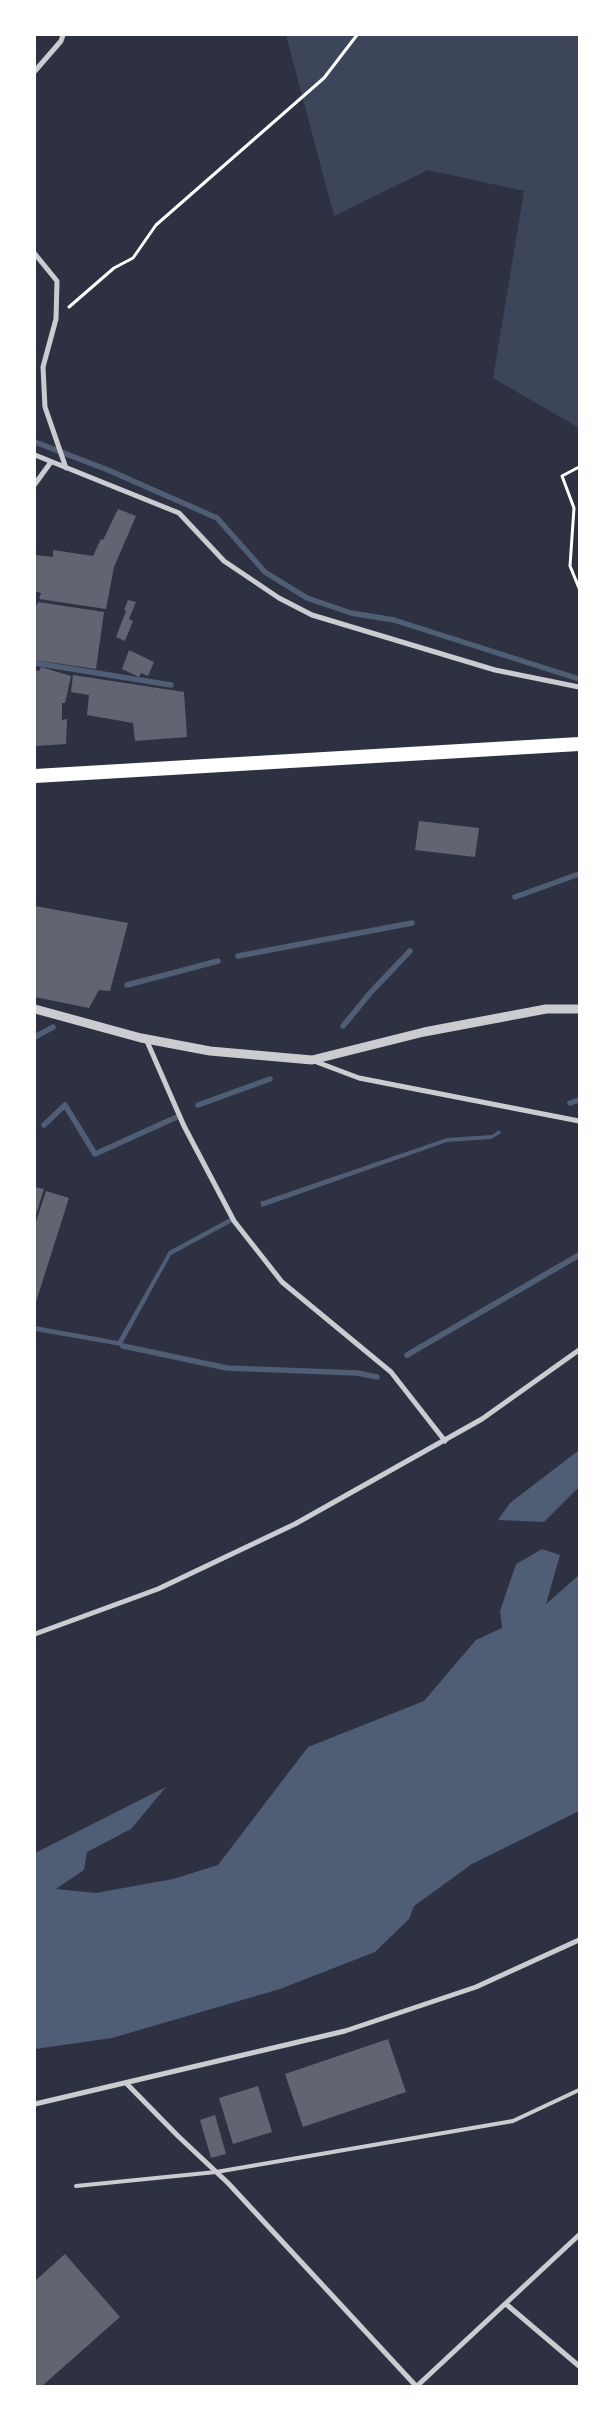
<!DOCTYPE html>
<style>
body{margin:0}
#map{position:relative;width:614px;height:2421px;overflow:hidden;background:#2d3142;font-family:"Titillium Web",sans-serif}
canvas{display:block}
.frame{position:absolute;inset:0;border:36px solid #fff;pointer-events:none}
</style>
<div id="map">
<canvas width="614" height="2421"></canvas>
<div class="frame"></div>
</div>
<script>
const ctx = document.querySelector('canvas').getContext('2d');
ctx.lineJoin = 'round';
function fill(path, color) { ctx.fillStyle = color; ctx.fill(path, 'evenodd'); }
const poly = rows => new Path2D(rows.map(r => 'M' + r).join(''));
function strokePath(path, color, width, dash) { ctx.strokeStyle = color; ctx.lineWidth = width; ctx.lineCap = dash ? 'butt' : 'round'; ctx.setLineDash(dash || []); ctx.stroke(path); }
fill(poly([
 [286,35,579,35,579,428,493,378,524,191,428,170,334,216]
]), '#3c4559');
fill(poly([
 [499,1130,501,1133,491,1139,447,1142,262,1207,260,1202,447,1138,492,1135],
 [232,1217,234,1221,171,1255,121,1346,35,1331,35,1326,118,1341,169,1251],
 [579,1450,579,1487,544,1522,498,1520,510,1503],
 [542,1549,560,1555,546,1604,579,1575,579,1811,472,1864,414,1906,409,1919,375,1952,280,1989,112,2038,35,2049,35,1853,166,1787,131,1829,87,1852,84,1870,56,1889,96,1893,173,1879,218,1865,308,1747,424,1701,476,1640,502,1628,500,1611,516,1564]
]), '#4f5d75');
strokePath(poly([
 [35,442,108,470,217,518,265,572,307,598,351,613,394,620,579,679],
 [35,663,171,685],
 [515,897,579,874],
 [238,956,412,923],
 [127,985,218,961],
 [343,1026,371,992,410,951],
 [35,1037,53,1027],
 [570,1103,579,1100],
 [198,1105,270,1079],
 [44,1125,65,1105,95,1154,179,1116],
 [123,1346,227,1368,357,1373,377,1377],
 [407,1355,579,1255]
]), '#4f5d75', 5.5);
fill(poly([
 [118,509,136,516,114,567,106,609,39,599,41,593,35,591,35,555,53,557,53,550,93,556,101,539,103,540],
 [128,600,136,602,129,619,133,621,125,641,116,637,126,611,124,610],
 [38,602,104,612,96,669,35,660,35,608],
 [129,650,154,662,148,676,141,673,139,677,122,669],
 [41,667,71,676,65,703,62,703,62,720,67,719,66,744,35,746,35,670,39,671],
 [73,675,184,692,187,737,135,741,133,723,87,715,89,695,71,692],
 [419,821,479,828,475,857,415,850],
 [35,906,128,923,110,991,99,990,89,1008,35,997],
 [35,1187,44,1189,35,1218],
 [46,1191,69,1198,35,1305,35,1225],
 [388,2039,406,2092,303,2127,285,2074],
 [258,2086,272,2132,233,2144,219,2098],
 [215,2115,226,2154,211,2158,200,2120],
 [65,2254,120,2317,42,2386,35,2386,35,2281]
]), '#626471');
strokePath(poly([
 [69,307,114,268,133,258,156,225,324,78,357,35],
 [579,467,562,476,574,508,570,566,579,588]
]), '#fff', 3);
strokePath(poly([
 [76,2186,216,2172,513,2121,579,2090]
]), '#caccd0', 4);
strokePath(poly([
 [35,71,61,41,63,35],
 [35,254,57,281,56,319,43,367,45,407,66,468],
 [35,455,179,513,224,561,279,598,312,615,495,670,579,687],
 [35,484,51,462],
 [146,1039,184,1126,234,1221,282,1282,391,1372,445,1441],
 [314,1061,359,1078,579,1121],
 [35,1634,158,1589,295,1524,482,1419,579,1350],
 [126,2083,178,2136,228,2183,416,2386],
 [35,2104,345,2031,476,1987,579,1940],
 [506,2304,579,2366],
 [417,2386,579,2235]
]), '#caccd0', 5);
strokePath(poly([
 [35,1009,141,1038,210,1051,312,1060,424,1032,546,1009,579,1009]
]), '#caccd0', 9);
strokePath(poly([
 [35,776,579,744]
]), '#fff', 14);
</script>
